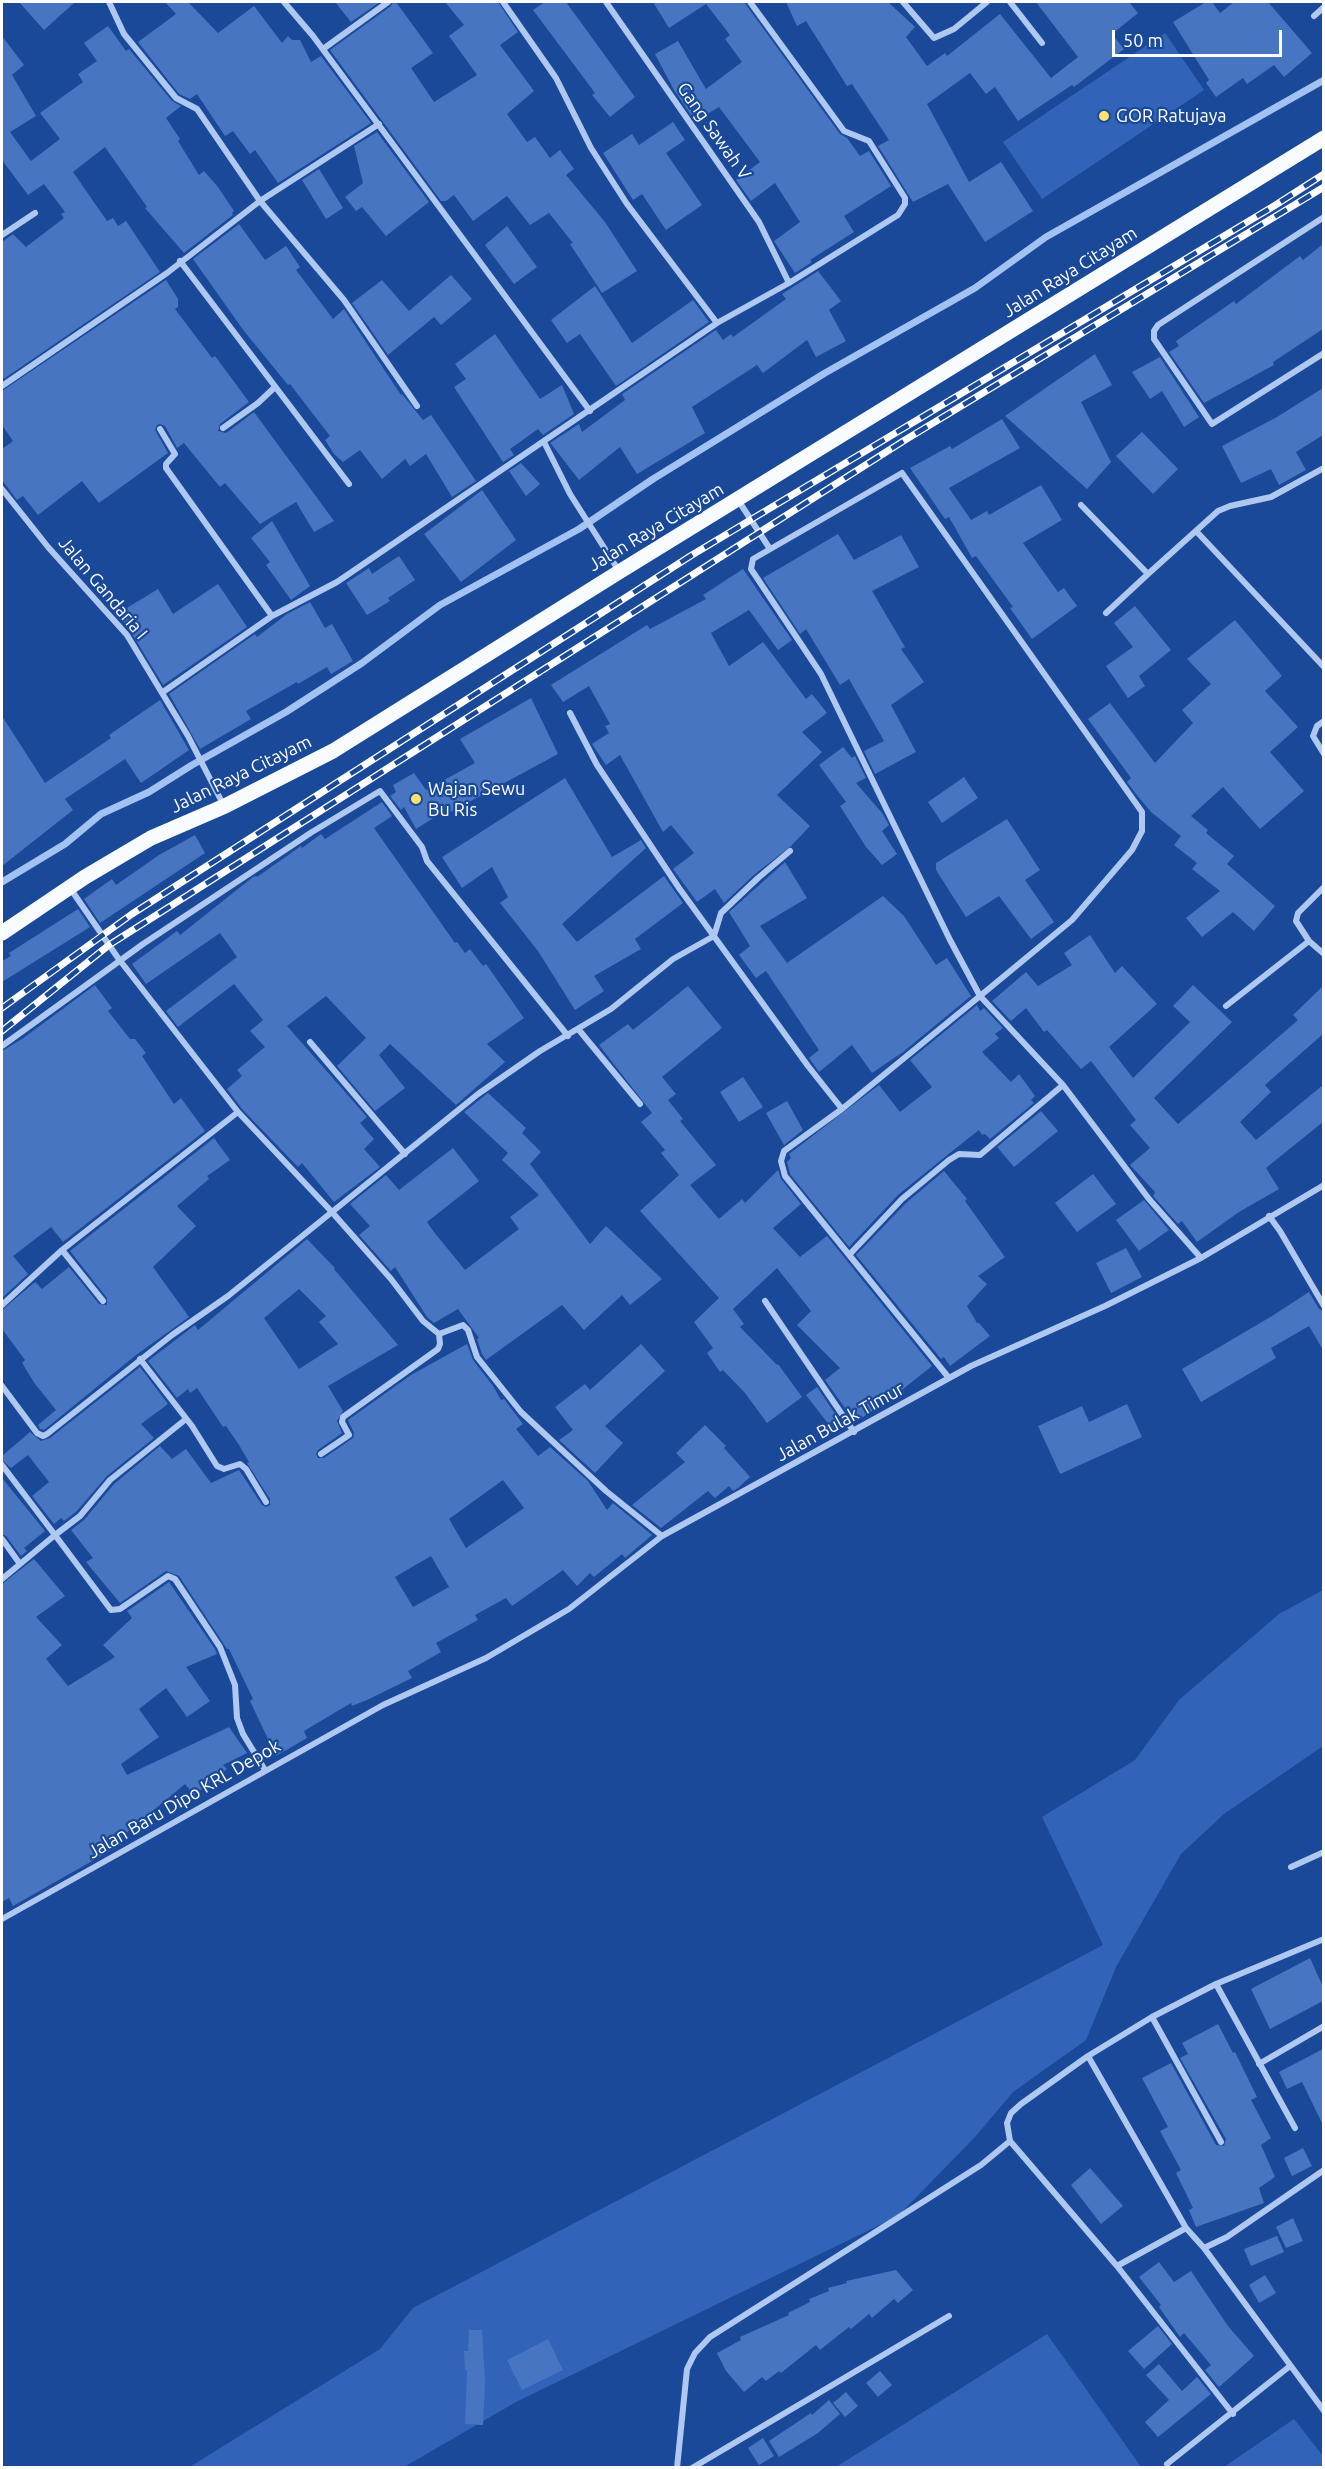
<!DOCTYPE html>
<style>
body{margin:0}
#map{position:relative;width:1325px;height:2469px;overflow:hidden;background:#1a4999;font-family:Ubuntu,sans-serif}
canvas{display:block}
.frame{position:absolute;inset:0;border:3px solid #fff;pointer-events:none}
.scale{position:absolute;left:1112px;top:30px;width:170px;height:27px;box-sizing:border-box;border:3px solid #fff;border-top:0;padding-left:8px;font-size:18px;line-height:21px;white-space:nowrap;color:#fff;-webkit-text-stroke:4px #1a4999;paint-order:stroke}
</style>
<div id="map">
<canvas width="1325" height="2469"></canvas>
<div class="frame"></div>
<div class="scale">50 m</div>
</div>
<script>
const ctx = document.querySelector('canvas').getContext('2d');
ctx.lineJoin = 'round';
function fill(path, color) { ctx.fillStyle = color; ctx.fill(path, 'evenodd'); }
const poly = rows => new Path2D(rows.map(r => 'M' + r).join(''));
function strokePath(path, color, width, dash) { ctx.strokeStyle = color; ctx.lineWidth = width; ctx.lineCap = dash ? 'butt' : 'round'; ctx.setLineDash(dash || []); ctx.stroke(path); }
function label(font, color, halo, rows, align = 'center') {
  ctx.font = font + ' Ubuntu,sans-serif'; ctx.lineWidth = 4.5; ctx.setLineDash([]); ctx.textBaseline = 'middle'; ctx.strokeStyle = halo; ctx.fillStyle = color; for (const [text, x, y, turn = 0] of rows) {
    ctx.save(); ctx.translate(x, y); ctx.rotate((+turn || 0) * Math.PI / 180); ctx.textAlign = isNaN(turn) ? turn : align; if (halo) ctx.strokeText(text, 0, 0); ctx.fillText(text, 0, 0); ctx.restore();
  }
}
fill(poly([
 [1165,33,1204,90,1042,199,1003,142],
 [1323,1590,1323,1746,1224,1814,1181,1854,1116,1967,1086,2040,1013,2092,975,2137,898,2216,516,2402,404,2467,188,2468,380,2349,413,2308,1103,1945,1042,1817,1135,1760,1179,1700,1279,1614],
 [1047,2334,1141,2467,836,2467],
 [1294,2419,1323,2456,1323,2467,1224,2467]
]), '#3164b8');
strokePath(poly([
 [2,882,65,844,101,814,149,792,192,765,286,712,362,663,440,605,579,529,653,479,825,373,975,288,1046,237,1324,80]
]), '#a2c2f3', 7);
fill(poly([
 [19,2,75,2,44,30],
 [165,2,188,2,218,33,254,6,282,43,288,36,292,40,300,40,311,62,321,56,371,123,278,183,255,150,250,154,233,131,225,136,197,94,190,99,179,94,138,42,176,14],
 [335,2,380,2,351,22],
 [393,2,396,2,433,53,411,68,434,102,477,75,449,36,464,25,445,2,498,2,518,32,500,45,534,91,507,114,527,142,535,137,550,158,560,150,574,169,566,175,605,222,637,271,602,293,570,244,573,243,549,213,530,225,507,196,473,221,454,195,446,201,441,201,330,50,391,6],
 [545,2,566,2,635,97,610,117,592,95,595,93,533,10],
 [653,2,744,2,840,134,847,138,860,156,869,151,891,186,844,216,854,232,810,260,812,262,795,273,774,241,800,222,775,183,751,201,736,180,760,162,719,107,695,121,674,90,655,54,678,41,706,89,742,62,725,39,730,35,706,4,669,28],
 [786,2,888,2,915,27,906,37,927,66,945,53,947,56,1000,14,1051,78,1078,57,1036,2,1129,2,1138,13,1112,34,1124,49,1074,87,1072,85,1018,121,995,87,986,94,970,73,927,104,969,182,1001,162,1033,211,985,242,948,184,913,202,878,146,889,140,852,84,847,86,806,21,797,26],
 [1206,2,1212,2,1220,13,1234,2,1268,2,1312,53,1284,77,1274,65,1247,84,1243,78,1216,97,1206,83,1209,80,1173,22],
 [108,26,126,51,129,49,172,101,181,106,166,118,180,139,178,141,199,175,204,171,218,187,234,211,232,213,233,215,184,253,145,208,147,207,105,147,73,172,107,221,113,218,118,226,126,221,160,272,2,380,2,242,13,234,26,247,64,218,61,214,65,212,44,184,28,195,2,160,2,36,24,65,12,75,36,116,10,132,31,161,60,139,40,113,83,82,78,74,97,61,84,43],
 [673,122,685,140,666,153,702,205,666,230,642,194,633,200,603,153,632,134,639,145],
 [377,132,429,202,386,236,362,207,356,211,345,197,363,183,354,146],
 [319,169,343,208,326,219,302,180],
 [239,224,265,260,286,246,300,267,296,270,333,319,344,309,401,395,402,394,423,420,431,415,476,481,452,497,426,454,410,466,405,459,382,479,360,450,343,462,334,454,325,440,330,436,290,384,288,385,244,331,193,259],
 [507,226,537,267,514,284,485,245],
 [1323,244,1323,329,1273,362,1274,365,1204,403,1169,352,1179,346,1176,341,1234,301,1236,304,1300,256,1303,260],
 [818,271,841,301,829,310,846,341,816,357,807,340,763,373,757,365,692,407,705,433,637,474,620,447,579,480,552,445,550,443,579,424,582,432,625,400,622,394,716,330,723,340,731,334,733,337,786,299,782,294],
 [451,275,472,299,441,325,434,317,388,355,352,303,382,280,409,311],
 [166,280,178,299,178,307,175,309,212,358,215,356,249,402,220,424,218,431,226,433,254,412,334,521,314,532,296,502,260,524,225,483,220,487,184,443,177,448,165,426,160,424,157,425,155,430,168,453,99,503,82,481,38,515,23,496,17,500,2,480,2,449,13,441,2,425,2,391],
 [595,286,632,343,693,300,709,322,616,386,580,334,567,343,551,320],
 [495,334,540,399,562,385,574,414,543,435,538,429,510,449,514,455,503,462,454,387,466,379,455,364],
 [1095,354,1112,385,1081,402,1111,462,1087,489,1005,416],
 [1160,357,1199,417,1184,427,1162,391,1150,399,1132,372],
 [1323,388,1323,435,1296,452,1306,470,1279,485,1271,469,1241,483,1222,446,1277,417],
 [1002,419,1020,448,949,488,971,520,987,511,989,515,1041,485,1062,520,1023,543,1058,592,1064,588,1077,606,1032,639,1010,608,1013,607,976,556,972,558,949,517,945,519,910,468,950,446,952,449],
 [1142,432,1178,469,1153,494,1116,456],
 [521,463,540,484,526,496,509,471],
 [482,490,516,540,461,582,424,534],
 [272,521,310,586,291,600,266,565,270,562,251,538],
 [838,534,854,560,901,535,919,567,872,591,905,647,901,649,924,682,891,705,916,752,875,774,864,751,884,741,849,679,840,685,806,629,800,634,763,578],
 [399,556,415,580,388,598,390,601,367,615,346,583,369,568,372,574],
 [743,569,792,640,778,650,749,610,711,633,729,666,763,642,806,699,812,694,827,713,802,732,822,752,777,795,810,826,791,846,755,874,724,903,715,889,697,902,673,869,694,853,671,825,663,832,620,755,606,765,592,744,609,733,605,726,610,724,589,686,563,702,551,685,647,625,650,629,706,599,703,595],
 [218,584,247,627,163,685,131,632,117,614,158,589,173,614],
 [310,602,325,628,332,624,353,661,331,674,327,667,298,684,297,682,246,711,251,719,200,749,169,694,255,634,257,637,287,614],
 [1135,606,1171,650,1139,676,1145,686,1128,698,1106,666,1133,647,1114,623],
 [1235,620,1282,676,1265,691,1298,727,1270,752,1304,791,1260,829,1223,787,1191,816,1208,830,1206,833,1234,856,1227,864,1275,906,1254,931,1233,912,1202,937,1186,918,1220,891,1192,869,1197,863,1174,845,1181,836,1151,812,1136,794,1127,782,1131,778,1088,719,1110,703,1155,763,1193,723,1182,710,1211,684,1187,659],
 [531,698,558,754,445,815,443,812,416,829,404,807,401,810,390,796,396,792,393,785,414,773,426,790,475,763,460,739],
 [160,700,189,750,141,783,125,759,65,799,73,810,2,866,2,716,45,783,111,738,109,735],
 [843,747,852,758,855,756,866,778,856,783,882,813,889,825,882,831,897,854,882,865,866,847,840,806,846,802,819,765],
 [964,777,978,798,942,823,928,802],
 [565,778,612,857,641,840,646,848,562,924,577,942,664,876,683,903,635,939,641,949,594,976,604,991,575,1010,538,951,500,903,508,897,492,867,462,888,442,857],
 [382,802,392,816,374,828,455,943,457,942,465,953,470,949,483,966,486,964,524,1018,487,1044,505,1062,456,1105,390,1044,379,1055,405,1088,375,1111,337,1066,366,1038,326,996,287,1026,367,1117,360,1123,374,1139,364,1149,380,1167,334,1202,302,1163,298,1167,242,1109,227,1089,242,1076,237,1070,265,1047,250,1031,263,1020,234,984,178,1027,166,1011,237,957,220,933,146,984,132,964,177,931,180,935,253,877,256,876,257,877,301,846,302,848,321,834,325,839],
 [1007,819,1040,870,1025,880,1054,922,1031,939,999,896,966,917,936,870,936,863],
 [195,835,205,853,100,923,84,899,112,879,116,885,159,855],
 [785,862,807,898,760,926,787,963,883,896,904,916,936,965,947,958,971,996,903,1052,872,1073,852,1045,819,1072,809,1058,819,1050,766,971,756,978,739,955,750,946,729,912],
 [78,909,90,927,2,982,2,961,11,956,9,953],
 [1090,935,1115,973,1122,966,1157,1004,1109,1047,1133,1078,1190,1022,1173,1006,1193,985,1232,1022,1154,1098,1178,1124,1298,1020,1293,1015,1323,986,1323,1034,1265,1085,1271,1092,1240,1122,1256,1140,1323,1085,1323,1122,1266,1168,1279,1189,1239,1212,1197,1242,1182,1221,1178,1224,1153,1196,1155,1192,1130,1165,1150,1148,1130,1125,1136,1120,1091,1061,1081,1069,1047,1030,1044,1032,1026,1008,1011,1021,992,1001,1026,972,1038,986,1072,965,1064,953],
 [95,985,112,1008,108,1011,130,1039,135,1039,146,1053,142,1056,174,1104,181,1098,205,1131,63,1242,51,1227,13,1256,28,1274,2,1298,2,1051,22,1039],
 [688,986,722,1028,662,1077,676,1094,668,1100,683,1119,680,1121,716,1165,690,1185,719,1219,742,1199,745,1203,778,1170,781,1179,801,1204,773,1228,800,1257,827,1236,932,1366,888,1401,855,1422,825,1380,840,1368,797,1325,811,1311,777,1268,733,1309,744,1324,740,1327,777,1365,778,1364,802,1397,767,1423,745,1393,723,1370,720,1372,707,1353,713,1348,694,1322,719,1298,640,1211,679,1175,661,1153,665,1150,641,1122,652,1113,599,1045,628,1024,633,1030],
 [977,1005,980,1011,984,1008,1003,1028,995,1034,999,1038,982,1052,1011,1082,1019,1074,1035,1096,1031,1100,1034,1103,990,1139,985,1134,982,1135,979,1130,946,1156,898,1195,849,1247,790,1174,787,1162,791,1158,789,1154,879,1085,900,1112,932,1087,910,1060],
 [743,1077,763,1107,739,1122,720,1092],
 [488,1093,526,1128,522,1133,541,1152,530,1164,590,1244,606,1226,662,1279,630,1305,622,1295,584,1330,562,1305,486,1360,482,1354,477,1339,479,1338,458,1309,434,1323,427,1317,395,1267,391,1271,359,1235,370,1226,350,1204,386,1175,399,1190,453,1148,479,1181,427,1222,434,1232,465,1270,519,1229,510,1217,539,1195,502,1160,508,1153,464,1112],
 [787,1101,803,1130,784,1145,766,1113],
 [1041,1111,1058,1131,1014,1167,997,1147],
 [214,1138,230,1160,207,1176,209,1179,177,1206,196,1226,153,1267,189,1317,136,1355,44,1430,40,1429,38,1425,56,1410,35,1384,22,1363,25,1360,2,1329,2,1310,35,1282,42,1289,69,1267,99,1304,107,1305,107,1298,70,1251],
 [944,1171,967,1199,965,1201,1005,1257,978,1276,987,1284,967,1306,977,1323,979,1323,990,1336,950,1366,944,1357,941,1359,856,1255,906,1203],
 [1093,1174,1116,1204,1077,1232,1055,1203],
 [1144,1200,1169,1230,1139,1251,1116,1220],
 [307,1239,335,1268,334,1269,398,1345,328,1386,343,1411,337,1421,342,1433,318,1450,316,1454,318,1458,324,1458,353,1438,354,1433,348,1420,411,1375,467,1344,473,1360,493,1386,501,1400,504,1399,523,1424,516,1429,538,1456,550,1447,588,1481,607,1510,613,1503,652,1535,625,1558,622,1554,594,1577,590,1573,577,1586,563,1570,512,1606,506,1598,475,1615,478,1620,436,1643,441,1652,408,1671,412,1678,367,1700,352,1706,351,1703,304,1731,307,1738,276,1756,250,1701,253,1699,229,1649,227,1649,179,1576,166,1571,120,1603,86,1562,93,1558,71,1530,84,1520,114,1484,160,1446,172,1459,186,1449,211,1483,239,1470,262,1505,266,1507,270,1505,270,1499,247,1463,249,1462,239,1445,226,1426,223,1427,197,1388,190,1393,188,1389,177,1398,148,1361,195,1325,198,1330],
 [299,1289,326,1316,319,1322,338,1344,299,1369,264,1318],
 [503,1480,524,1508,466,1548,449,1519],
 [431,1556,449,1587,413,1607,395,1577],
 [1126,1248,1142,1277,1111,1293,1096,1263],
 [1309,1292,1319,1309,1323,1311,1323,1350,1309,1326,1271,1348,1276,1358,1201,1402,1182,1369,1272,1316],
 [641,1344,665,1371,605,1426,623,1443,595,1473,559,1440,573,1430,555,1407,585,1384,590,1390],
 [140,1367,168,1404,141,1424,154,1438,107,1476,76,1512,64,1521,61,1518,54,1524,32,1496,49,1482,28,1455,11,1468,2,1460,2,1456,30,1432,41,1441,50,1438],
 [817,1387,842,1424,833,1430,806,1395],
 [1127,1404,1142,1437,1060,1474,1038,1426,1082,1406,1089,1422],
 [705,1425,726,1446,724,1448,750,1477,738,1488,733,1491,729,1486,715,1498,708,1491,661,1528,632,1505,685,1462,676,1453],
 [2,1478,45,1531,24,1548,27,1551,21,1556,6,1536,2,1534],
 [34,1559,65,1596,36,1617,62,1645,46,1659,68,1686,115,1657,103,1645,132,1618,127,1611,169,1582,215,1649,217,1654,186,1667,210,1701,187,1717,166,1688,139,1709,159,1737,121,1764,127,1775,229,1727,247,1753,223,1765,227,1769,194,1795,185,1784,119,1839,122,1844,13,1906,9,1898,2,1902,2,1584],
 [1310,1958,1323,1987,1323,2001,1270,2029,1251,1989],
 [1218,2024,1233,2053,1235,2052,1257,2097,1251,2100,1271,2138,1261,2145,1275,2177,1259,2188,1264,2203,1196,2227,1189,2210,1193,2208,1176,2173,1181,2170,1160,2131,1168,2127,1142,2078,1171,2063,1216,2145,1224,2146,1226,2139,1180,2058,1188,2054,1182,2043],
 [1323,2049,1323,2125,1302,2082,1287,2089,1279,2072],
 [1303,2148,1312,2166,1292,2176,1284,2158],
 [1090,2168,1123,2206,1101,2224,1071,2185],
 [1293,2218,1303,2241,1286,2248,1276,2227],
 [1277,2236,1284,2252,1251,2266,1244,2249],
 [1159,2262,1174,2282,1191,2271,1228,2326,1254,2356,1219,2387,1205,2370,1211,2365,1184,2333,1180,2337,1159,2307,1161,2305,1139,2277],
 [896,2270,913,2290,898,2303,894,2299,872,2318,869,2314,851,2329,849,2327,820,2350,816,2345,781,2373,779,2371,766,2381,762,2377,744,2392,726,2371,717,2353,741,2340,740,2337,789,2315,788,2313,810,2302,809,2299,829,2291,828,2288,847,2283,846,2281],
 [1265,2275,1276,2293,1259,2303,1249,2285],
 [1158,2326,1172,2344,1144,2369,1128,2351],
 [469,2330,482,2330,485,2383,483,2425,465,2424,467,2370,465,2370,464,2351,468,2351],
 [548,2339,563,2370,522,2390,507,2360],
 [1159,2364,1182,2391,1197,2377,1211,2394,1158,2437,1145,2422,1169,2400,1146,2375],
 [880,2371,892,2385,878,2397,866,2383],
 [846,2392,858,2406,845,2417,833,2403],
 [829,2400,840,2414,818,2433,779,2457,769,2441,811,2413,812,2415],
 [763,2438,774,2456,759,2465,748,2448]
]), '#4775c1');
strokePath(poly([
 [109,2,124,34,176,98,197,109,260,201,344,300,417,406],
 [284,2,313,36,590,411],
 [503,2,556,78,591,148,627,204,717,323],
 [606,2,759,222,789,283],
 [903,2,934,38,954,29,987,2],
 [1010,2,1042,43],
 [1314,16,1324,7],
 [323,49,388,2],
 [1324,217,1158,325,1154,331,1154,339,1212,424,1324,353],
 [2,235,35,213],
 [180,261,349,484],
 [2,386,167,273,260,201,379,124],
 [223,428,258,403,275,387],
 [160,429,175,454,166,464,166,468,272,616],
 [544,442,570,494,619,571],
 [902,473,1142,812,1142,831,1132,850,1072,920,980,996,950,940,821,674,751,569,753,559,902,473],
 [2,489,48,547,127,635,188,736,224,806],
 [738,500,770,549],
 [1081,505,1148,574,1218,511,1230,506,1271,497,1324,468],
 [1196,531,1324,667],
 [1106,613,1148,574],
 [163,692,272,616,337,582,717,323,789,283,898,215,905,204,905,198,869,141,844,131,750,2],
 [570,713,597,765,679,888,808,1066,842,1109],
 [1324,721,1317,726,1313,736,1324,754],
 [70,888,118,958,238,1112,331,1211,391,1279,423,1321,439,1334,463,1325,468,1330,477,1357,521,1412,606,1491,662,1536],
 [1309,941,1296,921,1298,913,1324,887],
 [1226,1006,1309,941,1324,954],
 [579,1030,640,1104],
 [310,1042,405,1154],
 [2,1046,143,944,312,832,380,791,422,847,427,861,568,1036],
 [1269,1216,1280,1231,1324,1306],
 [62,1250,103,1301],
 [849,1255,902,1199,949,1160,959,1154,980,1155,1063,1085],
 [765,1301,854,1432],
 [2,1305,62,1250,238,1112],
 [140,1359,192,1426,217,1466,224,1469,240,1464,246,1469,266,1502],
 [949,1378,785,1176,781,1161,784,1151,842,1109,980,996,1063,1085,1149,1199,1201,1258],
 [2,1386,37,1433,43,1436,47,1434,172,1335,228,1296,478,1094,540,1051,611,1009,673,959,714,936,721,913,758,878,790,851],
 [186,1419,110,1480,80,1516,55,1535,111,1610,120,1609,168,1576,175,1579,220,1647,235,1685,237,1718,243,1734,265,1770],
 [321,1454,349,1435,342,1422,343,1417,438,1349,440,1344,439,1334],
 [2,1465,55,1535,2,1579],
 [2,1539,20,1564],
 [1291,1867,1324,1852],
 [2,1919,383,1705,486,1658,569,1609,662,1536,971,1366,1105,1306,1201,1258,1324,1185],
 [1216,1984,1295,2128],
 [1152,2017,1221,2142],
 [1088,2056,1186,2228,1204,2248,1324,2411],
 [1259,2064,1324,2026],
 [1204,2248,1227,2237,1324,2170],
 [1117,2266,1186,2228],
 [1233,2414,1117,2266,1010,2141,1007,2123,1011,2113,1021,2104,1088,2056,1152,2017,1216,1984,1324,1939],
 [1167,2464,1290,2366],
 [677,2468,687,2369,695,2353,710,2337,981,2165,1010,2141],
 [692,2468,949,2316]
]), '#afc8f1', 6);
strokePath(poly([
 [2,933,85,877,151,838,225,806,333,751,619,572,1324,138]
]), '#f8fbff', 15);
const rail = poly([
 [2,1008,132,914,692,555,1274,206,1324,174],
 [2,1031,109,945,158,914,905,440,1324,187]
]);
strokePath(rail, '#fff', 7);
strokePath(rail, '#1a4999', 4.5, [14]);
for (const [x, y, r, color] of [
 [1104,116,6,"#ffdf6e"],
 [416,799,6,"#ffdf6e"]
]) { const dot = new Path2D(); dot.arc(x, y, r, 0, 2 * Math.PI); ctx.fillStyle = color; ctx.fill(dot); strokePath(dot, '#1a4999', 2); }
label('18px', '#fff', '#1a4999', [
 ["GOR Ratujaya",1116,116],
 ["Wajan Sewu",428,789],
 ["Bu Ris",428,810]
], 'left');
label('18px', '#fff', '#1a4999', [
 ["Gang Sawah V",714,131,55],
 ["Jalan Raya Citayam",1070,272,-32],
 ["Jalan Raya Citayam",656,527,-31],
 ["Jalan Gandaria I",103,588,50],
 ["Jalan Raya Citayam",241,774,-26],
 ["Jalan Bulak Timur",840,1422,-29],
 ["Jalan Baru Dipo KRL Depok",184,1799,-30]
]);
</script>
